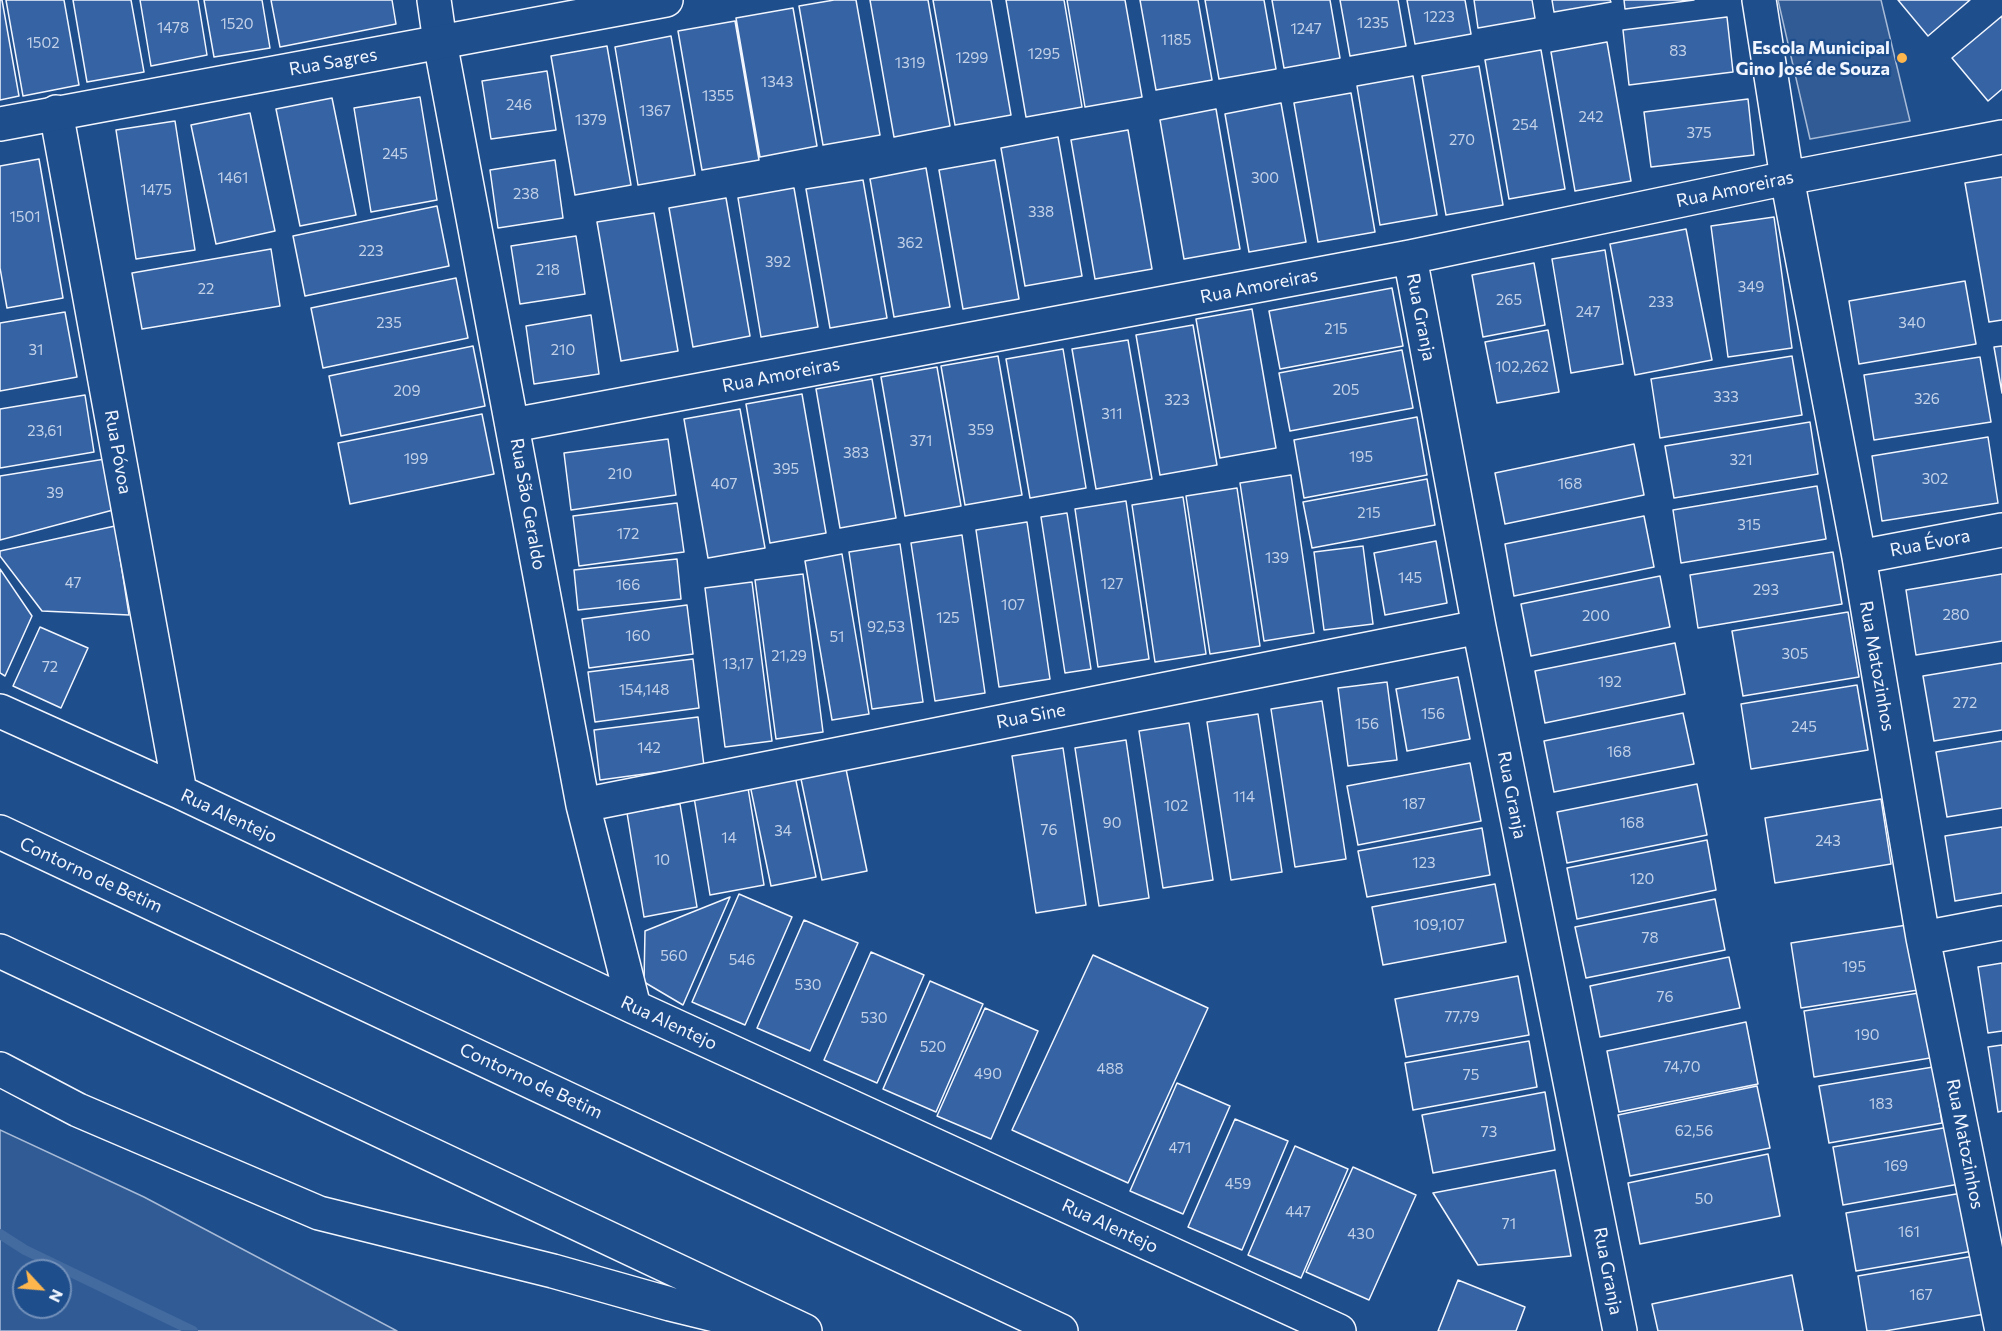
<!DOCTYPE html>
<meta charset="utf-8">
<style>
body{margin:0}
#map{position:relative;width:2002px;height:1331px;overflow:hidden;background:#1f4e8c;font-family:Commissioner,sans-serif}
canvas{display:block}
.north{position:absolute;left:12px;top:1259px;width:60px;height:60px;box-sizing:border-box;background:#1f4e8c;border:2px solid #7391ba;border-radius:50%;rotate:116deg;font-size:16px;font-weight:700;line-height:24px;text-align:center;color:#f2f6ff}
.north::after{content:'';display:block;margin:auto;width:21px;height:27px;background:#ffb74d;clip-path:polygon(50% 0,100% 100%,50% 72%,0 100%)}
</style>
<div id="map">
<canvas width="2002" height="1331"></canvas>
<div class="north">N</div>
</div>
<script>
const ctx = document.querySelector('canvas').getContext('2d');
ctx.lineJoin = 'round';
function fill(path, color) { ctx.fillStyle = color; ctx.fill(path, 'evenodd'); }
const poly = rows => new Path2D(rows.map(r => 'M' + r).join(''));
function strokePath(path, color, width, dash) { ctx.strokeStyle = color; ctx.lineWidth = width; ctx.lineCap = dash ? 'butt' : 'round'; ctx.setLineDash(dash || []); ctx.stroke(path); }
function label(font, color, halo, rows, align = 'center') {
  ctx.font = font + ' Commissioner,sans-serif'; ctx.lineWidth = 4.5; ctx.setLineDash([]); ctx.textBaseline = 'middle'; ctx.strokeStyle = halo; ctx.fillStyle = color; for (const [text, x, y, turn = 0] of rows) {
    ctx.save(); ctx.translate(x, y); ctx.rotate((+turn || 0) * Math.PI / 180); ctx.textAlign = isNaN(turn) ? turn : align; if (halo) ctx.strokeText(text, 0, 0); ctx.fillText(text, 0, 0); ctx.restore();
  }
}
const built = poly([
 [1778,0,1881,0,1910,121,1810,139,1778,0],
 [0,1130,144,1197,397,1331,0,1331,0,1130],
 [24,1271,60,1271,60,1307,24,1307,24,1271]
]);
fill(built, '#305b95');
strokePath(built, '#a8bbd7', 1.5);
strokePath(poly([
 [0,1234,25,1250,193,1331]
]), '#446ba0', 10);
const building = poly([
 [0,0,2,0,19,96,0,100,0,0],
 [6,0,64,0,79,85,23,96,6,0],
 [73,0,131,0,144,72,87,82,73,0],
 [140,0,198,0,207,55,151,66,140,0],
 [204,0,262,0,270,48,214,57,204,0],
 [271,0,392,0,396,24,280,47,271,0],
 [834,0,856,0,880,135,823,145,799,6,834,0],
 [870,0,928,0,950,126,894,137,870,0],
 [933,0,991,0,1011,115,955,125,933,0],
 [1006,0,1064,0,1082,107,1026,117,1006,0],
 [1067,0,1125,0,1142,97,1085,107,1067,0],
 [1140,0,1198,0,1212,80,1156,90,1140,0],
 [1205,0,1264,0,1276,69,1219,79,1205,0],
 [1272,0,1330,0,1340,58,1284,68,1272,0],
 [1340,0,1398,0,1406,46,1350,56,1340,0],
 [1407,0,1465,0,1471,34,1415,44,1407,0],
 [1474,0,1532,0,1535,18,1478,28,1474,0],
 [1552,0,1610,0,1611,2,1554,12,1552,0],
 [1624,0,1694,0,1625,9,1624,0],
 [1898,0,1970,0,1928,36,1898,0],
 [793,8,817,146,760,157,736,18,793,8],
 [2002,16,2002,89,1988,101,1952,58,2002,16],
 [1727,17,1733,72,1629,85,1623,30,1727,17],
 [735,21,759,160,702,170,678,31,735,21],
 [671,36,695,175,638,185,615,47,671,36],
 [1607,42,1631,181,1575,191,1551,52,1607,42],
 [607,46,631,185,575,195,551,56,607,46],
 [1541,50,1565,189,1509,199,1485,60,1541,50],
 [1479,66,1503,205,1446,215,1422,76,1479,66],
 [547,71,556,130,491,139,482,81,547,71],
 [1413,76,1437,215,1380,225,1357,86,1413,76],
 [1351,93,1375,232,1318,242,1294,103,1351,93],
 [420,97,437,200,371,212,354,108,420,97],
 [332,98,356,215,300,226,276,109,332,98],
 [1748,99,1754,155,1651,167,1644,112,1748,99],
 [1281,103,1306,242,1249,252,1225,114,1281,103],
 [1216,109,1240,249,1184,259,1160,120,1216,109],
 [250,113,275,231,216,244,191,125,250,113],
 [175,121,195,250,136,259,116,130,175,121],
 [1128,130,1152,269,1095,279,1071,140,1128,130],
 [1058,137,1082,276,1025,286,1001,148,1058,137],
 [39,159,63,298,7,308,0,268,0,166,39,159],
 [555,160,563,218,498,228,490,170,555,160],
 [995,160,1019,299,963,309,939,170,995,160],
 [926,168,950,307,894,317,870,179,926,168],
 [2002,177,2002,320,1989,322,1965,183,2002,177],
 [863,180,887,318,830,328,806,189,863,180],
 [794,188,818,327,761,337,738,198,794,188],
 [726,198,750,336,693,347,669,208,726,198],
 [437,206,449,266,305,296,293,236,437,206],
 [654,213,678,351,621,361,597,222,654,213],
 [1774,217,1792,348,1728,357,1711,226,1774,217],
 [1686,229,1712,360,1635,375,1610,244,1686,229],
 [576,236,585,294,520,304,511,246,576,236],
 [271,249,280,306,142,329,132,273,271,249],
 [1605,250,1623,364,1571,373,1552,259,1605,250],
 [1534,263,1545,325,1483,337,1472,275,1534,263],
 [456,278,468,338,323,368,311,308,456,278],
 [1965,281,1976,344,1859,364,1849,301,1965,281],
 [1392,288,1403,346,1280,369,1269,311,1392,288],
 [1252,309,1276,448,1220,458,1196,319,1252,309],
 [65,312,77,377,0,391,0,323,65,312],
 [591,315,599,374,534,384,526,326,591,315],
 [1193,325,1217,465,1160,475,1136,335,1193,325],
 [1548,330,1559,392,1497,403,1485,342,1548,330],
 [1128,340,1152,479,1096,489,1072,349,1128,340],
 [473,346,485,406,341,436,329,376,473,346],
 [2002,346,2002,393,1994,347,2002,346],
 [1063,349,1086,488,1030,498,1006,359,1063,349],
 [1402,350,1413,408,1290,431,1279,373,1402,350],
 [998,356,1022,495,965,505,941,366,998,356],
 [1792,356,1802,415,1660,438,1651,379,1792,356],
 [1980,357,1991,422,1874,440,1864,375,1980,357],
 [937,367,961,506,905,516,881,377,937,367],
 [872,379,896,518,840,528,816,389,872,379],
 [802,394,826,533,770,543,746,404,802,394],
 [85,395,94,452,0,468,0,409,85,395],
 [740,409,765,548,708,558,684,419,740,409],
 [482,414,494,474,350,504,338,443,482,414],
 [1417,417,1427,475,1304,498,1294,440,1417,417],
 [1810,422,1818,474,1674,498,1665,446,1810,422],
 [1988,437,1998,503,1882,521,1872,456,1988,437],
 [668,439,676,495,571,510,564,453,668,439],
 [1634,444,1644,495,1505,524,1495,473,1634,444],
 [105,459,113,510,0,540,0,476,105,459],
 [1291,475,1314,633,1264,641,1240,483,1291,475],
 [1427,479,1435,525,1312,548,1303,502,1427,479],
 [1817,486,1826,539,1681,563,1673,510,1817,486],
 [1237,488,1260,646,1210,654,1186,496,1237,488],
 [1183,497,1206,654,1155,662,1132,505,1183,497],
 [1126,501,1149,659,1098,667,1075,509,1126,501],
 [677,503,684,552,579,566,573,516,677,503],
 [1067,513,1091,669,1065,673,1041,517,1067,513],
 [1644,516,1654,567,1514,596,1505,544,1644,516],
 [1027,522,1050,679,999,687,976,530,1027,522],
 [115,526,129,615,42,611,0,556,0,551,115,526],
 [962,535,985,693,935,701,911,543,962,535],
 [1436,541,1447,603,1385,615,1374,553,1436,541],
 [900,544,923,702,872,709,849,552,900,544],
 [1363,546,1373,624,1324,630,1314,552,1363,546],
 [1833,552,1842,604,1698,628,1690,575,1833,552],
 [842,554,869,714,832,720,805,561,842,554],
 [677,559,681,599,578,610,574,570,677,559],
 [0,569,32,616,5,676,0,673,0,569],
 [803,574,823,732,776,739,755,580,803,574],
 [2002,574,2002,641,1916,655,1906,590,2002,574],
 [1660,576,1670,627,1531,656,1521,604,1660,576],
 [752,582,772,741,725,747,705,588,752,582],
 [687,605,693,654,589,668,582,619,687,605],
 [1848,612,1859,677,1743,696,1732,631,1848,612],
 [40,627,88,648,61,708,13,686,40,627],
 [1675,643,1685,694,1545,723,1535,671,1675,643],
 [693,659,699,708,595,722,588,672,693,659],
 [2002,663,2002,730,1934,741,1923,676,2002,663],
 [1458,677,1470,739,1407,751,1396,689,1458,677],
 [1387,682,1397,760,1348,766,1338,688,1387,682],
 [1857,685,1868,750,1751,769,1741,704,1857,685],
 [1322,701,1346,859,1295,867,1271,709,1322,701],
 [1683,713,1694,764,1554,792,1544,741,1683,713],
 [1258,714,1282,872,1231,880,1207,722,1258,714],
 [698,717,704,766,600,780,594,730,698,717],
 [1189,723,1213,880,1163,888,1139,731,1189,723],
 [1126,740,1149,898,1099,906,1075,748,1126,740],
 [2002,741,2002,808,1947,817,1936,752,2002,741],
 [1063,748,1086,905,1036,913,1012,756,1063,748],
 [1470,763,1481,821,1358,845,1347,786,1470,763],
 [846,769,867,871,822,880,801,779,846,769],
 [795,776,816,877,771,886,750,785,795,776],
 [747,782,764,885,710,895,693,791,747,782],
 [1697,784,1707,835,1567,863,1557,812,1697,784],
 [1881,799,1891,864,1775,883,1765,818,1881,799],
 [680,804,697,907,644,917,627,813,680,804],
 [2002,827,2002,893,1955,901,1945,836,2002,827],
 [1482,828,1490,875,1367,897,1358,851,1482,828],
 [1707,840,1716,890,1577,919,1567,868,1707,840],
 [1495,884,1506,942,1383,965,1372,907,1495,884],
 [739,894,792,917,745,1025,692,1002,739,894],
 [730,897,683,1005,644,982,645,931,730,897],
 [1715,899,1725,950,1586,978,1575,927,1715,899],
 [804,920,858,943,810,1051,757,1028,804,920],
 [1907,925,1918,990,1801,1008,1791,943,1907,925],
 [871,952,924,975,877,1083,824,1060,871,952],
 [1093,955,1208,1008,1128,1183,1012,1130,1093,955],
 [1729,957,1740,1008,1600,1037,1590,986,1729,957],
 [2002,963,2002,1031,1988,1033,1978,967,2002,963],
 [1518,976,1529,1035,1406,1057,1395,999,1518,976],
 [930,981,983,1004,936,1112,883,1089,930,981],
 [1919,993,1930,1058,1814,1077,1804,1011,1919,993],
 [985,1008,1038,1031,991,1139,937,1116,985,1008],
 [1746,1022,1758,1084,1619,1112,1607,1051,1746,1022],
 [1529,1041,1537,1087,1413,1110,1405,1063,1529,1041],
 [2002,1045,2002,1111,1998,1112,1988,1047,2002,1045],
 [1933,1067,1942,1123,1829,1143,1819,1086,1933,1067],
 [1177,1083,1230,1106,1183,1214,1130,1191,1177,1083],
 [1757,1086,1770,1148,1630,1176,1618,1115,1757,1086],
 [1545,1092,1555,1150,1433,1173,1422,1115,1545,1092],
 [1235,1119,1288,1141,1242,1250,1188,1227,1235,1119],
 [1949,1127,1959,1184,1843,1205,1833,1147,1949,1127],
 [1295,1146,1348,1169,1301,1278,1248,1255,1295,1146],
 [1768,1154,1780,1216,1640,1244,1628,1183,1768,1154],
 [1353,1167,1416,1195,1369,1300,1306,1272,1353,1167],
 [1555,1170,1571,1256,1478,1265,1433,1193,1555,1170],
 [1962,1193,1973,1251,1856,1271,1846,1213,1962,1193],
 [1974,1256,1985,1314,1885,1331,1867,1331,1858,1276,1974,1256],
 [1792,1275,1803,1331,1658,1331,1652,1304,1792,1275],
 [1458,1280,1525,1307,1516,1331,1438,1331,1458,1280]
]);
fill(building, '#3563a3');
strokePath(building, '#f2f6ff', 1.5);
const minor = poly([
 [434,0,440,42,583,805,634,1007],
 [1759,0,1787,178,1859,557,1923,938,2002,1331],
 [56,112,180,792],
 [1410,257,1479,627,1620,1331],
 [513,425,1410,257,1787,178,2002,137],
 [1859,557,2002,530],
 [0,711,180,792,634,1007,1339,1331],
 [583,805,1479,627],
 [1923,938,2002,923]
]);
const tertiary = poly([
 [0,124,666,0]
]);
const motorway = poly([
 [0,832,1061,1331],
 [0,951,805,1331],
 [0,1069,78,1110,319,1213,553,1271,670,1304,760,1326]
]);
strokePath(minor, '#f2f6ff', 36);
strokePath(tertiary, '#f2f6ff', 36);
strokePath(motorway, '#f2f6ff', 36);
strokePath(minor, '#1f4e8c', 33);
strokePath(tertiary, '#1f4e8c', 33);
strokePath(motorway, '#1f4e8c', 33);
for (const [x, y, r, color] of [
 [1902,58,6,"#ffb74d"]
]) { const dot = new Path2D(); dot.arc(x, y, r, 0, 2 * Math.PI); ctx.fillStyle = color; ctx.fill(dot); strokePath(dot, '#1f4e8c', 2); }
label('15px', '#c3d1e8', null, [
 ["1223",1439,17],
 ["1235",1373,23],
 ["1520",237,24],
 ["1478",173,28],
 ["1247",1306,29],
 ["1185",1176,40],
 ["1502",43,43],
 ["83",1678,51],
 ["1295",1044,54],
 ["1299",972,58],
 ["1319",910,63],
 ["1343",777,82],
 ["1355",718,96],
 ["246",519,105],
 ["1367",655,111],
 ["242",1591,117],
 ["1379",591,120],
 ["254",1525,125],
 ["375",1699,133],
 ["270",1462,140],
 ["245",395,154],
 ["1461",233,178],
 ["300",1265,178],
 ["1475",156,190],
 ["238",526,194],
 ["338",1041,212],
 ["1501",25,217],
 ["362",910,243],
 ["223",371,251],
 ["392",778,262],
 ["218",548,270],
 ["349",1751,287],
 ["22",206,289],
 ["265",1509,300],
 ["233",1661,302],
 ["247",1588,312],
 ["235",389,323],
 ["340",1912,323],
 ["215",1336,329],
 ["31",36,350],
 ["210",563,350],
 ["102,262",1522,367],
 ["205",1346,390],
 ["209",407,391],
 ["333",1726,397],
 ["326",1927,399],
 ["323",1177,400],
 ["311",1112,414],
 ["359",981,430],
 ["23,61",45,431],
 ["371",921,441],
 ["383",856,453],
 ["195",1361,457],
 ["199",416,459],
 ["321",1741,460],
 ["395",786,469],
 ["210",620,474],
 ["302",1935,479],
 ["407",724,484],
 ["168",1570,484],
 ["39",55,493],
 ["215",1369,513],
 ["315",1749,525],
 ["172",628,534],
 ["139",1277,558],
 ["145",1410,578],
 ["47",73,583],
 ["127",1112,584],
 ["166",628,585],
 ["293",1766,590],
 ["107",1013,605],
 ["280",1956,615],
 ["200",1596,616],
 ["125",948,618],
 ["92,53",886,627],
 ["160",638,636],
 ["51",837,637],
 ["305",1795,654],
 ["21,29",789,656],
 ["13,17",738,664],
 ["72",50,667],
 ["192",1610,682],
 ["154,148",644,690],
 ["272",1965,703],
 ["156",1433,714],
 ["156",1367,724],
 ["245",1804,727],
 ["142",649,748],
 ["168",1619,752],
 ["114",1244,797],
 ["187",1414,804],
 ["102",1176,806],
 ["90",1112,823],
 ["168",1632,823],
 ["76",1049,830],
 ["34",783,831],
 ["14",729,838],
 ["243",1828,841],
 ["10",662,860],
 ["123",1424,863],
 ["120",1642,879],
 ["109,107",1439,925],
 ["78",1650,938],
 ["560",674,956],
 ["546",742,960],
 ["195",1854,967],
 ["530",808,985],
 ["76",1665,997],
 ["77,79",1462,1017],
 ["530",874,1018],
 ["190",1867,1035],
 ["520",933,1047],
 ["74,70",1682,1067],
 ["488",1110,1069],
 ["490",988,1074],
 ["75",1471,1075],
 ["183",1881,1104],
 ["62,56",1694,1131],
 ["73",1489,1132],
 ["471",1180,1148],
 ["169",1896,1166],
 ["459",1238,1184],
 ["50",1704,1199],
 ["447",1298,1212],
 ["71",1509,1224],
 ["161",1909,1232],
 ["430",1361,1234],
 ["167",1921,1295]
]);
label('bold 18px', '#f2f6ff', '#1f4e8c', [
 ["Escola Municipal",1890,48],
 ["Gino José de Souza",1890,69]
], 'right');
label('18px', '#f2f6ff', '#1f4e8c', [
 ["Rua Sagres",333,62,-10],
 ["Rua Amoreiras",1735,189,-12],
 ["Rua Amoreiras",1259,286,-11],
 ["Rua Granja",1421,317,79],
 ["Rua Amoreiras",781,375,-11],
 ["Rua Póvoa",118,452,80],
 ["Rua São Geraldo",528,504,80],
 ["Rua Évora",1930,543,-11],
 ["Rua Matozinhos",1877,666,80],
 ["Rua Sine",1031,716,-11],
 ["Rua Granja",1512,795,79],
 ["Rua Alentejo",229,816,25],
 ["Contorno de Betim",91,875,25],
 ["Rua Alentejo",669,1023,25],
 ["Contorno de Betim",531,1081,25],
 ["Rua Matozinhos",1965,1144,79],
 ["Rua Alentejo",1110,1226,25],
 ["Rua Granja",1608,1271,79]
]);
</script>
